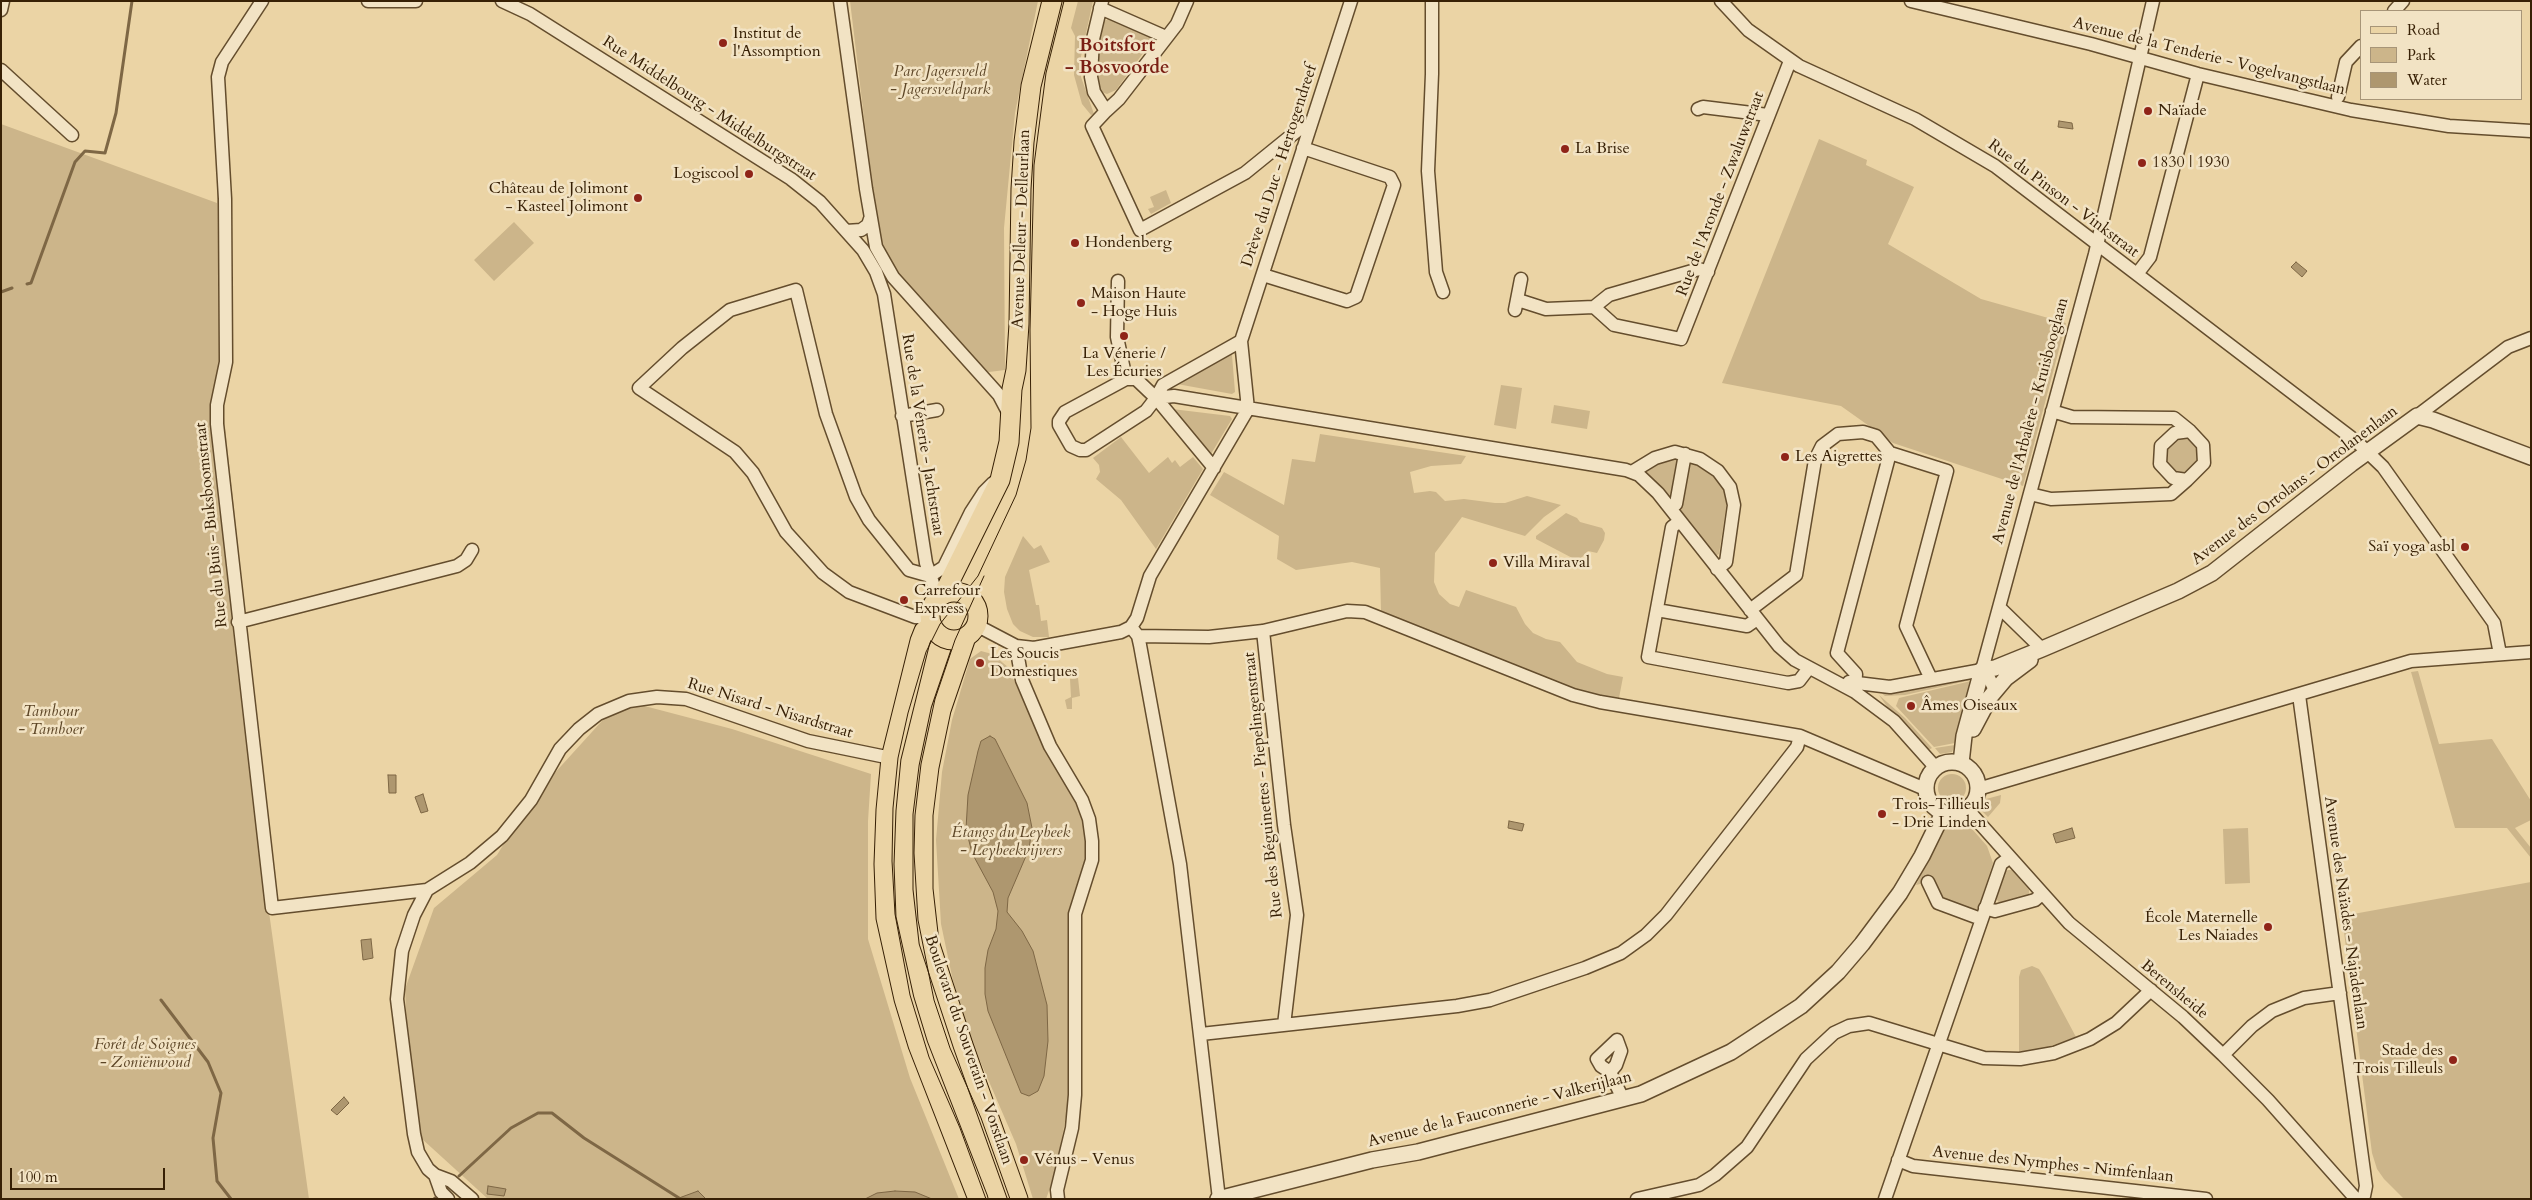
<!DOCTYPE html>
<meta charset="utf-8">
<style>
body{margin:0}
#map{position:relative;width:2532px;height:1200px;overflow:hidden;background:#ebd4a5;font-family:Cardo,serif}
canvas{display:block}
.frame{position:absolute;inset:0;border:2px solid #372005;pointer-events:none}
.legend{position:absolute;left:2360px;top:10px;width:162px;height:90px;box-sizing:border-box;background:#f2e3c4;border:1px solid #a79578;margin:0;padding:6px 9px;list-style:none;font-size:15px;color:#372005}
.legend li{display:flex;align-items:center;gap:10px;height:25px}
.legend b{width:25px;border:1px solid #a79578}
.scale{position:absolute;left:10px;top:1168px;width:155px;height:22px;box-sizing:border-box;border:2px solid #372005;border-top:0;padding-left:6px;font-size:15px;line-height:18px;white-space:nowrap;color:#372005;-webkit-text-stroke:4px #f2e3c4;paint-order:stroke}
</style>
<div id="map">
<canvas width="2532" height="1200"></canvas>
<div class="frame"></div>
<ul class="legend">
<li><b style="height:6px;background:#ebd4a5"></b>Road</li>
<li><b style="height:14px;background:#ccb58a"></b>Park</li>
<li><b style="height:14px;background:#ae976f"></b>Water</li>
</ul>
<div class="scale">100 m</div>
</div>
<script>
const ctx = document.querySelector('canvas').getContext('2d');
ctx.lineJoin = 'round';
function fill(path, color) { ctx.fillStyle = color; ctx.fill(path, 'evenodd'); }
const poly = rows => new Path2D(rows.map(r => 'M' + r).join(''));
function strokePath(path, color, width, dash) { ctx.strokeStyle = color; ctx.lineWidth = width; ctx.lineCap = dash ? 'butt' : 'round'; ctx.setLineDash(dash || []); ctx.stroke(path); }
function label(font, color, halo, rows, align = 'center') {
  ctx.font = font + ' Cardo,serif'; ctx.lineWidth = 5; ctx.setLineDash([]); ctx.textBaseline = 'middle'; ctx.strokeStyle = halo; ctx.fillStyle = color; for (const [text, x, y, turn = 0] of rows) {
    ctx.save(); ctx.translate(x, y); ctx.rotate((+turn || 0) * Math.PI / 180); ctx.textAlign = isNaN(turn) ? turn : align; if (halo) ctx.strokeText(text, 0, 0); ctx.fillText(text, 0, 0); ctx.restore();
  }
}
fill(poly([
 [850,1,1038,1,1015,113,1004,228,1005,370,989,372,973,367,897,278,879,242],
 [1078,1,1093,1,1080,61,1081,77,1094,114,1091,115,1082,104,1074,75,1075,36,1071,28],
 [1109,19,1149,36,1152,41,1116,90,1107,94,1101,92,1096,84,1094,66,1103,21],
 [1,124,217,203,217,185,228,181,232,368,223,408,247,629,269,912,309,1199,1,1199],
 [1819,139,1867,160,1866,165,1914,187,1888,244,1981,299,2066,323,2023,486,1893,443,1841,406,1722,383],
 [1166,190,1171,203,1151,214,1148,209,1154,207,1150,197],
 [514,222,534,243,494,281,474,260],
 [1229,353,1232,355,1235,392,1232,394,1177,384],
 [1501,385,1522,388,1516,429,1494,425],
 [1554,405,1590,411,1587,429,1551,423],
 [1172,409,1230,416,1232,419,1211,454],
 [1320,434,1466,456,1461,464,1431,466,1410,472,1414,493,1430,491,1436,492,1445,501,1464,499,1495,503,1505,503,1527,496,1561,505,1544,517,1525,536,1462,517,1435,553,1434,582,1439,594,1450,604,1459,607,1466,590,1516,607,1525,624,1533,633,1546,639,1560,642,1577,662,1607,674,1623,677,1619,698,1599,696,1553,683,1381,612,1380,568,1352,562,1296,570,1277,559,1279,536,1210,495,1224,472,1284,505,1292,459,1315,462],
 [1121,437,1149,473,1168,457,1172,463,1175,460,1180,467,1193,457,1203,469,1156,549,1121,500,1096,479,1100,472,1099,465,1093,458],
 '2162 456a19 19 0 1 1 38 0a19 19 0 1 1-38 0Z',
 [1671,457,1706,466,1721,482,1727,501,1719,554,1715,556,1646,471,1657,460],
 [1566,513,1577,518,1580,522,1602,528,1605,533,1604,540,1597,553,1588,551,1578,561,1536,539,1536,536],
 [1023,536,1034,549,1041,545,1050,562,1029,570,1036,605,1039,605,1041,621,1047,620,1049,637,1033,637,1020,631,1013,624,1007,609,1004,592,1005,577],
 [981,651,992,654,1008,667,1044,747,1081,810,1085,830,1086,852,1067,1111,1055,1174,1046,1199,1033,1199,1016,1144,974,1047,953,981,941,924,936,840,942,772,952,720,970,659],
 [2418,671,2439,744,2492,739,2531,801,2531,820,2515,828,2531,848,2531,858,2507,828,2455,828,2411,672],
 [1972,677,1971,680,1905,695,1885,696,1879,691],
 [1078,678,1080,696,1072,698,1072,709,1067,709,1065,700,1071,697,1070,679],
 [1971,681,1955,743,1934,747,1896,706,1899,698],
 [1879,695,1905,718,1932,748,1927,751,1888,708],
 [637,704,732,729,871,774,868,821,868,939,910,1078,959,1199,488,1199,421,1138,408,1049,405,989,434,908,497,855,532,798,611,711],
 [1955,745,1952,752,1940,754,1935,748],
 '1938 788a14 14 0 1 1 28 0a14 14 0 1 1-28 0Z',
 [2001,795,2000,803,1988,817,1981,810,1986,799],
 [1965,821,1987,846,1993,863,1978,909,1975,910,1943,898,1932,878,1924,883,1916,885,1947,823],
 [2248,828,2250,883,2225,884,2223,829],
 [2008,870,2012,870,2029,890,2029,894,2026,898,2000,904,1995,897,2004,872],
 [2531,882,2531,1199,2404,1199,2384,1179,2377,1169,2372,1153,2342,916],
 [2032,966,2039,969,2044,977,2076,1037,2042,1049,2019,1052,2019,977,2021,970]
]), '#ccb58a');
const water = poly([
 [2059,121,2072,123,2073,129,2058,127,2059,121],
 [2296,262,2307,271,2302,277,2291,267,2296,262],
 [990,736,995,739,1027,803,1032,828,1029,849,1008,898,1007,912,1022,931,1033,951,1047,1005,1048,1041,1044,1076,1038,1091,1029,1096,1021,1093,988,1011,985,994,985,968,988,950,996,929,998,911,993,892,972,853,966,829,968,795,978,751,981,741,990,736],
 [388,775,396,775,396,793,389,793,388,775],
 [423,794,428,811,421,813,415,797,423,794],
 [1509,821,1524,824,1522,831,1508,828,1509,821],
 [2072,828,2075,838,2056,843,2053,834,2072,828],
 [371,939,373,958,363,960,361,940,371,939],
 [344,1097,349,1103,337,1115,331,1110,344,1097],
 [488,1186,506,1189,504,1196,487,1194,488,1186],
 [698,1191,706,1199,679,1198,698,1191],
 [895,1191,915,1192,932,1199,865,1199,877,1193,895,1191]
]);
fill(water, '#ae976f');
strokePath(water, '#7e6745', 1);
strokePath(poly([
 [27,284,31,283,75,162,85,151,105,153,116,113,132,1],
 [1,292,12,288],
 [161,1000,208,1062,221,1093,213,1138,217,1181,231,1199],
 [459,1176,511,1128,538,1113,552,1113,584,1138,679,1198],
 [434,1199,435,1198]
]), '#7e6745', 3);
const minor = poly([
 [262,1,222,62,218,77,225,199,226,362,217,405,217,424,272,908,427,890,470,863,502,836,531,800,560,749,579,729,598,714,629,701,657,697,686,699,808,741,891,758],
 [368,1,416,1],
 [502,1,530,14,791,179,820,202,863,250,876,272,884,294,926,563,935,589,943,595],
 [840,1,866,189,876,247,893,277,999,395,1010,416],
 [1102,1,1093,39,1091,77,1094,92,1106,111,1119,99,1177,24,1187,1],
 [1432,1,1432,74,1428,171,1436,272,1443,292],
 [1721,1,1748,30,1799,66,1915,119,1995,166,2357,442,2383,467,2494,623,2500,654],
 [1911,1,2091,44,2198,74,2351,110,2449,126,2531,131],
 [1100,8,1166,37],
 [1,10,3,1],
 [2394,11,2403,1],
 [1,70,72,135],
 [2338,97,2346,62,2361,46],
 [1698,109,1703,107,1768,115],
 [1106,111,1092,126,1140,230,1245,173,1303,126,1309,127],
 [846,231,861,230,868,225,870,219],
 [2137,274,2150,257,2198,74],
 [1263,275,1347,301,1356,297,1394,185,1390,177,1303,148],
 [1118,281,1117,337,1126,379],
 [1518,300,1546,309,1594,307,1609,295,1699,269,1708,272],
 [1594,307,1614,325,1681,339,1790,61],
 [1515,310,1521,279],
 [1156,398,1174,396,1626,470,1639,475,1658,493,1779,646,1795,660,1855,692,1894,721,1936,768],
 [1248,409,1241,341,1351,1],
 [2052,411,2072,417,2174,418,2190,431,2203,445,2204,463,2187,480,2173,478,2160,464,2161,446,2175,433,2190,431],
 [902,416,937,410],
 [2417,416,2508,347,2531,338],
 [1890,453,1947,471,1906,626,1931,679],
 [1214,468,1156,398,1136,379,1126,379,1065,412,1059,421,1059,425,1071,446,1080,450,1086,450,1146,411,1156,398,1163,385,1241,341],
 [1632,472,1655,458,1675,452,1700,459,1718,471,1730,487,1734,505,1726,562,1717,569],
 [2030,494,2051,499,2171,494,2187,480],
 [1671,508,1676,504,1685,454],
 [1680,521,1672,527,1648,657,1788,683,1799,681,1809,668],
 [2000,608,2042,649],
 [1657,610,1747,626,1757,619],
 [1750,610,1796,575,1815,460,1822,446,1838,434,1863,432,1876,436,1890,453],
 [930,618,915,617,849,592,823,573,786,532,753,473,735,452,639,388,682,348,730,310,796,290,826,414,856,497,869,520,909,570,930,576,944,567,971,512,984,492,993,483],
 [238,622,457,566,466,560,472,550],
 [976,625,1016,646,1034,648,1121,632,1131,627,1137,618,1150,576,1248,409],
 [1131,627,1138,636,1140,645,1180,864,1219,1199],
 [1263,631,1284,825,1297,915,1284,1025],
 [1138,636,1209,637,1263,631,1347,611,1365,612,1573,695,1600,702,1800,736,1925,789],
 [1016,646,1022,680,1050,746,1082,800,1089,819,1092,841,1092,860,1075,914,1075,1095,1072,1128,1057,1190,1058,1199],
 [1982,670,2095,254,2153,1],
 [1982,670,1987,674,1995,690],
 [1849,682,1890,687,1982,670],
 [1855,692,1856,674,1837,653,1890,453],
 [2299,695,2366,1186,2364,1196],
 [1978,789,2411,661,2531,652],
 [1967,809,2069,923,2183,1017,2223,1055,2268,1100,2356,1199],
 [1928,882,1938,903,1981,919],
 [427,890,414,915,402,951,397,999,414,1134,418,1152,428,1169,435,1175,451,1181,472,1199],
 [1985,908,1995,911,2035,900,2042,894],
 [1201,1034,1457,1006,1490,1000,1585,968,1621,953,1646,935,1666,915,1797,747,1800,736],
 [2223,1055,2252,1026,2272,1011,2304,998,2340,993],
 [1610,1072,1601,1066,1597,1059,1617,1040,1621,1051,1616,1065,1610,1072,1623,1099],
 [1898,1160,1913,1166,2206,1199],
 [435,1175,441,1192,448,1199],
 [1637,1199,1699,1185,1715,1175,1747,1147,1806,1059,1834,1033,1849,1026,1869,1023,1984,1058,2020,1059,2054,1053,2090,1039,2116,1023,2151,990],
 [1885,1199,2001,864,2009,858]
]);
const tertiary = poly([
 [1973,729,1990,697,2006,678,2030,660],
 '1926 788a26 26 0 1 1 52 0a26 26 0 1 1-52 0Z',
 [1961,763,1964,736,1982,670,1995,668,2042,649,2178,591,2212,573,2351,464,2417,416,2433,420,2531,457],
 [1218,1199,1372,1160,1418,1152,1641,1094,1731,1052,1801,1006,1838,972,1862,944,1900,893,1922,856,1943,813]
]);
const primary = poly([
 '930 616a24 24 0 1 1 48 0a24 24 0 1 1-48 0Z',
 [943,595,1000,480,1009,442,1012,389,1016,370,1019,324,1021,189,1024,142,1031,86,1052,1],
 [932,625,924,631,920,641,891,758,886,810,884,864,886,918,904,999,918,1045,978,1199],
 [966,637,941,710,929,767,923,815,923,889,929,942,963,1045,1018,1199]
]);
strokePath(minor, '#644d2d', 15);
strokePath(tertiary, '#644d2d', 18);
strokePath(primary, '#372005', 21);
strokePath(minor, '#f2e3c4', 12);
strokePath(tertiary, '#f2e3c4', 15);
strokePath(primary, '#ebd4a5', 19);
strokePath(poly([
 [984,576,955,640,935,699,921,764,915,815,914,853,918,920,934,1000,950,1048,981,1118,1010,1199],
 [986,1199,960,1128,929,1057,910,995,895,914,892,861,893,808,898,758,908,713,926,652,940,624,978,576,1016,495,1026,460,1031,428,1030,330,1034,165,1046,73,1064,1]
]), '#372005', 1);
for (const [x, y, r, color] of [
 [723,43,5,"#8f2418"],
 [2148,111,5,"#8f2418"],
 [1565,149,5,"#8f2418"],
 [2142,163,5,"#8f2418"],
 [749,174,5,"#8f2418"],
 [638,198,5,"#8f2418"],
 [1075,243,5,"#8f2418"],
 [1081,303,5,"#8f2418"],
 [1124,336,5,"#8f2418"],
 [1785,457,5,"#8f2418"],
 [2465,547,5,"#8f2418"],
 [1493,563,5,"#8f2418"],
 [904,600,5,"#8f2418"],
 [980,663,5,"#8f2418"],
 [1911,706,5,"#8f2418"],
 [1882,814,5,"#8f2418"],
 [2268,927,5,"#8f2418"],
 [2453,1060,5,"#8f2418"],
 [1024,1160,5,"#8f2418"]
]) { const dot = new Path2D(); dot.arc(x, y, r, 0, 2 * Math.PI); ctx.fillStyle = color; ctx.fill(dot); strokePath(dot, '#f2e3c4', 2); }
label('16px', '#372005', '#f2e3c4', [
 ["Institut de",733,34],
 ["l'Assomption",733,52],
 ["Naïade",2158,111],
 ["La Brise",1575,149],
 ["1830 | 1930",2152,163],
 ["Logiscool",739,174,"right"],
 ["Château de Jolimont",628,189,"right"],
 ["- Kasteel Jolimont",628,207,"right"],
 ["Hondenberg",1085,243],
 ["Maison Haute",1091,294],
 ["- Hoge Huis",1091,312],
 ["La Vénerie /",1124,354,"center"],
 ["Les Écuries",1124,372,"center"],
 ["Les Aigrettes",1795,457],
 ["Saï yoga asbl",2455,547,"right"],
 ["Villa Miraval",1503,563],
 ["Carrefour",914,591],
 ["Express",914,609],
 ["Les Soucis",990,654],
 ["Domestiques",990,672],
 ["Âmes Oiseaux",1921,706],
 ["Trois-Tillieuls",1892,805],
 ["- Drie Linden",1892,823],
 ["École Maternelle",2258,918,"right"],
 ["Les Naiades",2258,936,"right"],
 ["Stade des",2443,1051,"right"],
 ["Trois Tilleuls",2443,1069,"right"],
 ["Vénus - Venus",1034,1160]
], 'left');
label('16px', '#372005', '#f2e3c4', [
 ["Avenue de la Tenderie - Vogelvangstlaan",2209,57,14],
 ["Rue Middelbourg - Middelburgstraat",709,109,33],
 ["Drève du Duc - Hertogendreef",1280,166,-72],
 ["Rue de l'Aronde - Zwaluwstraat",1721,194,-69],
 ["Rue du Pinson - Vinkstraat",2063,199,37],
 ["Avenue Delleur - Delleurlaan",1022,229,-88],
 ["Avenue de l'Arbalète - Kruisbooglaan",2031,421,-75],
 ["Rue de la Vénerie - Jachtstraat",922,435,81],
 ["Avenue des Ortolans - Ortolanenlaan",2295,486,-37],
 ["Rue du Buis - Buksboomstraat",212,525,-96],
 ["Rue Nisard - Nisardstraat",770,709,17],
 ["Rue des Béguinettes - Piepelingenstraat",1264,785,-96],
 ["Avenue des Naïades - Najadenlaan",2345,913,82],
 ["Berensheide",2174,990,40],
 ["Boulevard du Souverain - Vorstlaan",968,1050,71],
 ["Avenue de la Fauconnerie - Valkerijlaan",1500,1110,-14],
 ["Avenue des Nymphes - Nimfenlaan",2053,1165,6]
]);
label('italic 16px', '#5c4526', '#f2e3c4', [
 ["Parc Jagersveld",940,72],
 ["- Jagersveldpark",940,90],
 ["Tambour",51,712],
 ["- Tamboer",51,730],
 ["Étangs du Leybeek",1011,833],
 ["- Leybeekvijvers",1011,851],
 ["Forêt de Soignes",145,1045],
 ["- Zoniënwoud",145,1063]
]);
label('bold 19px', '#7a1f14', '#f2e3c4', [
 ["Boitsfort",1117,47],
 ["- Bosvoorde",1117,69]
]);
</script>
